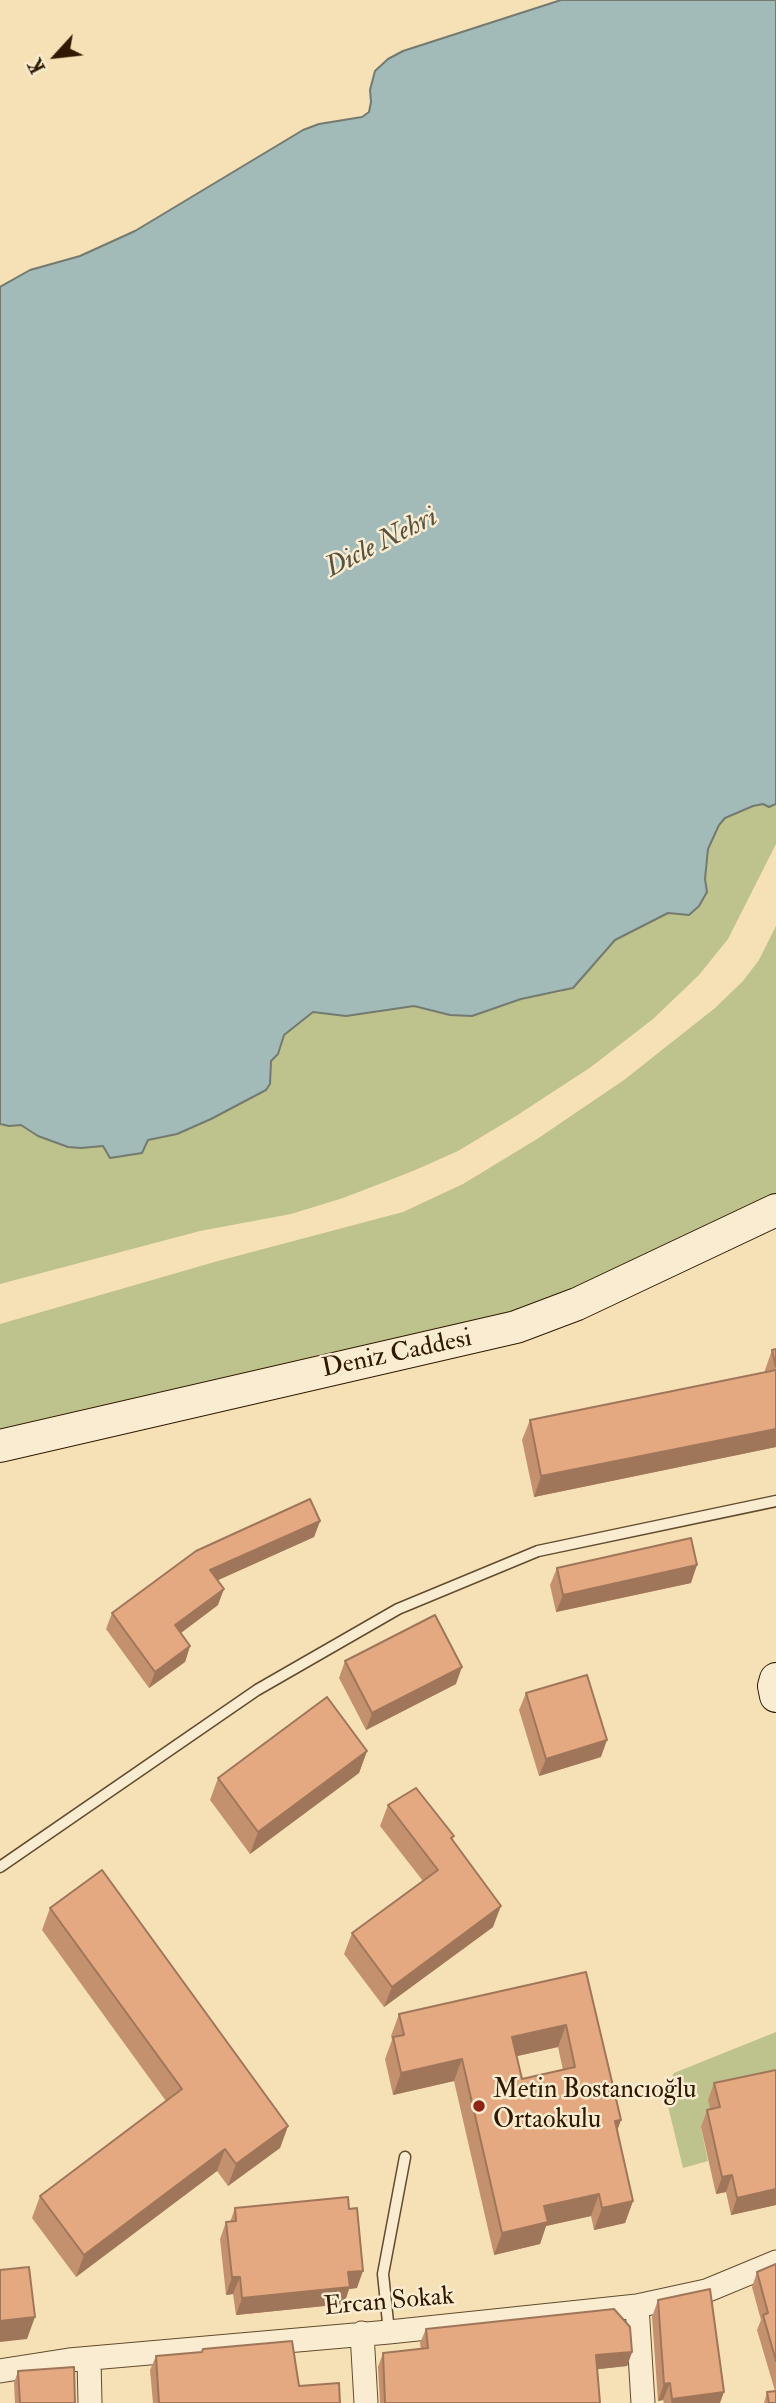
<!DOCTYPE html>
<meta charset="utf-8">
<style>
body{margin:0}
#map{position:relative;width:776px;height:2403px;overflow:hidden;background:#f6e1b6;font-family:"IM FELL Double Pica",serif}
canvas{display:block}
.north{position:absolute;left:21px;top:21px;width:70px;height:70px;-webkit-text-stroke:5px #f9ecd0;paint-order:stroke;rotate:243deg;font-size:19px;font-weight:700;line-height:28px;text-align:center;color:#301900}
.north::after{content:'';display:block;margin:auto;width:24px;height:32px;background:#301900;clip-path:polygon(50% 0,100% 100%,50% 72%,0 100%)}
</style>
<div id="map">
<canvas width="776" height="2403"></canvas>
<div class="north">K</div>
</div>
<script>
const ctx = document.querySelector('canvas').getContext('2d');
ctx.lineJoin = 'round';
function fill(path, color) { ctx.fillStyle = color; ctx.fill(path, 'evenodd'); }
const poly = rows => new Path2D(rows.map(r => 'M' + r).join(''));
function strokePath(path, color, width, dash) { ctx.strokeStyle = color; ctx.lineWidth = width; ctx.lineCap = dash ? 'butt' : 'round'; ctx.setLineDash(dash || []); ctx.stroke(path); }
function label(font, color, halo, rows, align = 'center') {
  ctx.font = font + ' "IM FELL Double Pica",serif'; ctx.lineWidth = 5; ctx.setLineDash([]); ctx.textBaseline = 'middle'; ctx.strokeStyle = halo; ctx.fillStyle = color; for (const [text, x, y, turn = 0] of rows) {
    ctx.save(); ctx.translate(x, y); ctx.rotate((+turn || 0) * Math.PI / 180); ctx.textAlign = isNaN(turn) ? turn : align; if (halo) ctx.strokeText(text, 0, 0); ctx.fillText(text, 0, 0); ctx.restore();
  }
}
fill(poly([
 [763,804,769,806,776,804,776,844,728,939,699,975,653,1019,591,1067,516,1116,458,1151,413,1171,343,1198,291,1214,200,1231,0,1284,0,1124,9,1126,21,1125,38,1136,80,1148,104,1146,143,1150,148,1140,158,1138,211,1119,251,1098,270,1084,271,1061,278,1054,284,1034,313,1012,414,1005,433,1011,472,1016,521,999,561,992,600,957,615,940,655,918,668,913,678,915,707,892,705,879,708,849,719,825,725,818,753,806],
 [776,926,776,1210,577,1304,0,1446,0,1324,218,1261,403,1212,463,1184,537,1139,624,1080,715,1008,743,981,759,960],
 [776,2032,776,2102,701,2128,708,2161,683,2168,664,2090,674,2073]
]), '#bec28c');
const water = poly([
 [561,0,776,0,776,804,769,807,763,804,753,806,725,818,719,825,708,849,705,879,707,892,699,906,689,915,668,913,615,940,573,988,521,999,472,1016,450,1015,414,1006,346,1016,313,1012,284,1035,278,1054,271,1061,270,1084,266,1090,211,1119,177,1134,148,1140,142,1153,110,1158,103,1146,81,1148,68,1147,38,1136,21,1125,9,1126,0,1124,0,287,30,270,80,256,135,231,303,130,319,124,362,117,369,112,371,102,370,90,375,71,388,59,403,51,561,0]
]);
fill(water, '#a2bbb9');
strokePath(water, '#747a6f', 2);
const lane = poly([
 [0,1867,257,1690,398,1609,538,1551,776,1501],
 [389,2332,383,2274,405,2157]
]);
const street = poly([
 [637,2306,643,2403],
 [362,2333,366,2403],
 [89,2359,90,2403],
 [0,2371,69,2360,389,2332,637,2306,706,2291,776,2262]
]);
const secondary = poly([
 [0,1446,516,1327,577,1304,776,1210],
 [776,1679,774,1686,776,1696]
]);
strokePath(lane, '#624b2e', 13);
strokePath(street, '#624b2e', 25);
strokePath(secondary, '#301900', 34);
strokePath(lane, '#f9ecd0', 10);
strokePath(street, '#f9ecd0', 23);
strokePath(secondary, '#f9ecd0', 32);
fill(poly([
 [776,1349,776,1447,534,1497,522,1440,530,1420,765,1372,765,1370,772,1350],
 [320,1521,314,1537,218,1580,218,1605,181,1633,190,1646,185,1662,149,1688,106,1629,112,1613],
 [557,1568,691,1583,556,1612,550,1585],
 [345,1661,456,1684,366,1730,339,1678],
 [526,1693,601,1757,539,1776,519,1710],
 [367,1751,359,1773,250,1854,210,1800,218,1778],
 [388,1805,454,1836,452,1840,493,1927,384,2007,344,1954,352,1933,423,1881,380,1826],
 [50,1908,288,2126,280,2148,228,2186,217,2171,76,2277,32,2218,40,2196,166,2101,42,1930],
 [586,1972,621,2120,617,2130,633,2201,625,2223,594,2230,591,2216,546,2226,540,2244,494,2255,454,2081,393,2095,385,2059,392,2040,391,2036,399,2014],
 [558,2047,563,2070,522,2079,517,2056],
 [776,2070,776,2205,731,2215,726,2192,716,2194,701,2127,707,2110,710,2109,708,2100,714,2083],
 [235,2208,357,2288,349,2289,344,2304,236,2315,233,2294,226,2295,220,2239,226,2222,230,2222],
 [776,2264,776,2403,764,2403,767,2392,775,2391,757,2330,761,2320,752,2287,757,2272],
 [658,2300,720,2403,664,2403,663,2400,658,2401,652,2317],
 [426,2329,632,2352,627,2366,597,2369,600,2403,380,2403,378,2367,383,2353,421,2349,420,2343],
 [203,2349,299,2386,340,2403,153,2403,150,2370,156,2356,202,2352],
 [18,2371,75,2403,15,2403,14,2383]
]), '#c4916e');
fill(poly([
 [776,1429,776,1447,534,1497,541,1476],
 [320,1521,314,1537,205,1586,210,1570],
 [697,1565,691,1583,556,1612,563,1595],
 [224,1589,218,1605,170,1641,175,1625],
 [190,1646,185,1662,149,1688,155,1672],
 [462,1667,456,1684,366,1730,372,1713],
 [607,1740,601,1757,539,1776,546,1759],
 [367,1751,359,1773,250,1854,258,1832],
 [501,1906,493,1927,384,2007,392,1987],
 [566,2025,558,2047,504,2059,512,2037],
 [462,2059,454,2081,393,2095,401,2073],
 [621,2120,613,2142,615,2121],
 [288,2126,280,2148,228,2186,236,2164],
 [225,2149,217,2171,76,2277,84,2255],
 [732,2175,726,2192,716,2194,722,2177],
 [776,2189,776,2205,731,2215,737,2198],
 [599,2194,591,2216,546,2226,540,2244,494,2255,502,2233,544,2206],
 [633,2201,625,2223,594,2230,602,2208],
 [363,2271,357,2288,349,2289,344,2304,236,2315,242,2298,348,2272],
 [232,2277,240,2277,233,2294,226,2295],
 [35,2317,27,2339,0,2342,0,2321],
 [632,2352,627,2366,591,2370,596,2355],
 [670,2383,663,2400,658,2401,664,2384],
 [724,2392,720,2403,671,2403,672,2399]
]), '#a0765a');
const building = poly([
 [776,1349,776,1367,772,1350,776,1349],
 [776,1370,776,1429,541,1476,530,1420,776,1370],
 [310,1499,320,1521,210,1570,224,1589,175,1625,190,1646,155,1672,112,1613,196,1551,310,1499],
 [691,1538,697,1565,563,1595,557,1568,691,1538],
 [435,1615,462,1667,372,1713,345,1661,435,1615],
 [587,1675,607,1740,546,1759,526,1693,587,1675],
 [327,1697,367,1751,258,1832,218,1778,327,1697],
 [416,1788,454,1836,451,1838,501,1906,392,1987,352,1933,438,1870,388,1805,416,1788],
 [102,1870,288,2126,236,2164,225,2149,84,2255,40,2196,182,2089,50,1908,102,1870],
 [586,1972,621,2120,615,2121,633,2201,602,2208,599,2194,544,2206,548,2222,502,2233,462,2059,401,2073,393,2037,404,2035,399,2014,586,1972],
 [566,2025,575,2067,522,2079,512,2037,566,2025],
 [776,2070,776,2189,737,2198,732,2175,722,2177,707,2110,720,2107,714,2083,776,2070],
 [348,2197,349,2209,357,2208,363,2271,348,2272,350,2287,242,2298,240,2277,232,2277,226,2222,236,2221,235,2208,348,2197],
 [776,2264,776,2361,763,2315,768,2313,757,2272,776,2264],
 [29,2267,35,2317,0,2321,0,2270,29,2267],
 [710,2289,724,2392,672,2399,670,2383,664,2384,658,2300,710,2289],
 [614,2309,630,2327,632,2352,596,2355,600,2403,385,2403,383,2353,428,2348,426,2329,614,2309],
 [292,2341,299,2386,339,2383,340,2403,159,2403,156,2356,202,2352,203,2349,292,2341],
 [74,2367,75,2403,20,2403,18,2371,74,2367],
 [776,2391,776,2403,769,2403,767,2392,776,2391]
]);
fill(building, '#e4a980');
strokePath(building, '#a0765a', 2);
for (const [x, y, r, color] of [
 [479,2106,7,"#8f2418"]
]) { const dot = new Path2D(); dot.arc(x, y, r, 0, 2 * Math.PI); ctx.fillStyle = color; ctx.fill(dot); strokePath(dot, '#f9ecd0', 2.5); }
label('26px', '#301900', '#f9ecd0', [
 ["Deniz Caddesi",397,1355,-12],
 ["Ercan Sokak",389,2303,-5]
]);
label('26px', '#301900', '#f9ecd0', [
 ["Metin Bostancıoğlu",493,2091],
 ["Ortaokulu",493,2121]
], 'left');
label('italic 28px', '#585241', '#f9ecd0', [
 ["Dicle Nehri",382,544,-27]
]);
</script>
